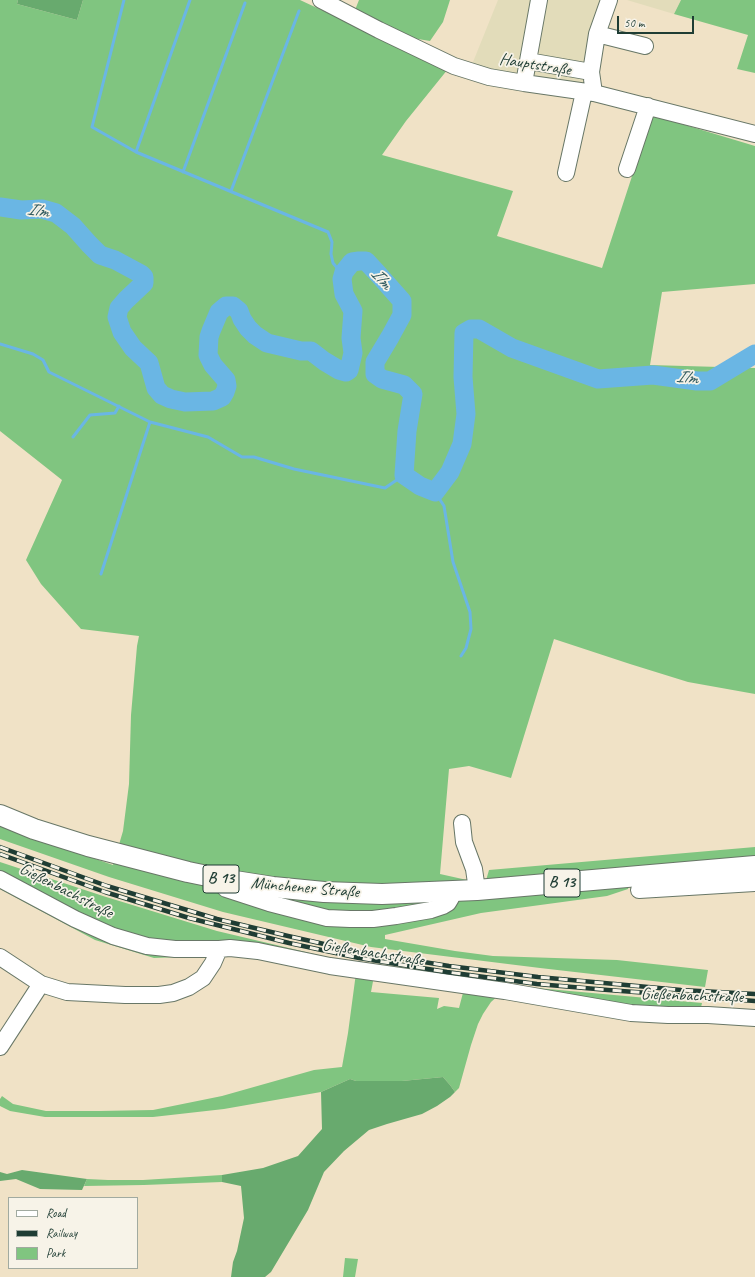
<!DOCTYPE html>
<meta charset="utf-8">
<style>
body{margin:0}
#map{position:relative;width:755px;height:1277px;overflow:hidden;background:#f0e2c6;font-family:Caveat,sans-serif}
canvas{display:block}
.legend{position:absolute;left:8px;top:1197px;width:130px;height:72px;box-sizing:border-box;background:#f7f3e8;border:1px solid #a1aaa0;margin:0;padding:5px 7px;list-style:none;font-size:12px;color:#1f3d34}
.legend li{display:flex;align-items:center;gap:8px;height:20px}
.legend b{width:20px;border:1px solid #a1aaa0}
.scale{position:absolute;left:617px;top:16px;width:77px;height:18px;box-sizing:border-box;border:2px solid #1f3d34;border-top:0;padding-left:5px;font-size:12px;line-height:14px;white-space:nowrap;color:#1f3d34;-webkit-text-stroke:3px #f7f3e8;paint-order:stroke}
</style>
<div id="map">
<canvas width="755" height="1277"></canvas>
<ul class="legend">
<li><b style="height:5px;background:#fff"></b>Road</li>
<li><b style="height:5px;background:#1f3d34"></b>Railway</li>
<li><b style="height:11px;background:#80c580"></b>Park</li>
</ul>
<div class="scale">50 m</div>
</div>
<script>
const ctx = document.querySelector('canvas').getContext('2d');
ctx.lineJoin = 'round';
function fill(path, color) { ctx.fillStyle = color; ctx.fill(path, 'evenodd'); }
const poly = rows => new Path2D(rows.map(r => 'M' + r).join(''));
function strokePath(path, color, width, dash) { ctx.strokeStyle = color; ctx.lineWidth = width; ctx.lineCap = dash ? 'butt' : 'round'; ctx.setLineDash(dash || []); ctx.stroke(path); }
function label(font, color, halo, rows, align = 'center') {
  ctx.font = font + ' Caveat,sans-serif'; ctx.lineWidth = 3.5; ctx.setLineDash([]); ctx.textBaseline = 'middle'; ctx.strokeStyle = halo; ctx.fillStyle = color; for (const [text, x, y, turn = 0] of rows) {
    ctx.save(); ctx.translate(x, y); ctx.rotate((+turn || 0) * Math.PI / 180); ctx.textAlign = isNaN(turn) ? turn : align; if (halo) ctx.strokeText(text, 0, 0); ctx.fillText(text, 0, 0); ctx.restore();
  }
}
fill(poly([
 [498,0,609,0,594,93,468,75,473,62],
 [627,0,681,0,674,14]
]), '#e2dcba');
fill(poly([
 [0,0,18,0,17,4,77,20,83,0,300,0,448,69,406,121,382,155,513,191,497,236,602,268,652,115,755,146,755,284,662,292,650,365,755,368,755,694,688,682,630,664,554,639,511,778,469,766,449,769,440,874,485,884,489,870,755,847,755,876,629,885,628,889,607,896,481,913,385,935,385,939,455,951,493,956,617,960,708,970,705,987,540,968,371,947,223,912,109,877,0,839,0,826,113,865,123,831,129,784,131,715,137,646,139,636,81,629,41,584,26,560,62,480,0,431],
 [359,0,450,0,443,22,430,41,412,38,355,10],
 [681,0,755,0,755,73,737,69,748,35,674,14],
 [0,862,103,896,217,931,331,958,412,971,175,946,115,932,0,874],
 [0,882,74,923,208,956,154,958,95,940,0,889],
 [356,973,374,976,371,992,439,998,437,1009,444,1006,459,1008,464,989,500,994,491,1002,483,1014,478,1024,471,1045,459,1088,455,1092,450,1085,443,1077,402,1081,356,1081,350,1079,321,1092,224,1109,153,1117,45,1117,10,1111,0,1106,0,1099,2,1096,13,1104,46,1111,99,1111,153,1110,222,1096,314,1070,342,1067,348,1033],
 [498,983,537,988,702,1003,700,1012,626,1009],
 [222,1175,222,1182,144,1185,84,1186,87,1179,108,1180,143,1180],
 [345,1258,358,1259,355,1277,343,1277]
]), '#80c580');
fill(poly([
 [18,0,83,0,77,20,17,4],
 [443,1077,450,1085,455,1092,450,1097,437,1106,422,1114,387,1124,369,1130,344,1151,324,1172,308,1210,271,1272,265,1277,231,1277,233,1262,237,1251,244,1218,241,1186,222,1182,222,1175,263,1168,298,1156,322,1129,321,1092,350,1079,356,1081,402,1081],
 [22,1170,87,1179,82,1190,40,1189,16,1179,0,1181,0,1172,7,1174]
]), '#68aa6e');
strokePath(poly([
 [124,0,92,127,136,152,328,232,332,242,331,254,333,263,338,269,344,272],
 [136,152,190,0],
 [183,172,245,3],
 [231,191,299,11],
 [0,344,33,354,43,360,49,372,150,422,208,437,242,457,254,457,294,469,385,488,404,475],
 [73,437,90,415,115,413,119,406],
 [435,492,444,506,453,562,470,612,471,629,466,648,461,656],
 [101,574,150,422]
]), '#6ab6e4', 3);
strokePath(poly([
 [0,207,21,210,42,209,56,213,73,226,89,244,100,255,115,260,141,274,144,277,144,283,126,300,119,308,117,317,122,332,133,348,149,363,156,388,162,395,171,399,185,402,213,401,222,397,225,392,227,386,226,380,213,365,208,355,209,337,211,331,219,312,226,306,233,306,239,311,242,319,248,328,255,335,267,343,301,351,311,351,324,361,339,370,346,372,349,370,353,353,351,338,353,311,344,294,342,279,344,272,352,262,359,261,366,261,379,275,402,301,402,315,390,337,375,362,375,374,382,379,404,385,413,394,407,431,404,475,420,486,435,492,450,472,462,444,466,414,463,377,464,333,471,329,479,329,512,348,598,379,653,375,697,381,710,381,755,354]
]), '#6ab6e4', 19);
const minor = poly([
 [321,0,379,30,454,66,489,77,524,83,594,93,755,134],
 [597,34,645,46],
 [528,61,591,72],
 [524,83,539,0],
 [594,93,591,72,597,34,609,0],
 [627,169,648,106],
 [566,173,584,92],
 [462,823,464,842,474,869,477,890],
 [0,879,75,919,113,936,147,946,175,949,219,949,230,948,258,951,330,966,505,991,631,1013,668,1015,708,1015,755,1018],
 [222,879,222,885,226,889,269,903,327,918,350,919,373,919,396,916,431,910,443,906,448,903,451,898,451,892],
 [639,890,755,883],
 [0,957,41,984,67,992,125,995,159,995,173,993,189,987,203,978,213,963,219,949],
 [0,1047,41,984]
]);
const major = poly([
 [0,815,34,829,88,846,188,872,222,879,273,887,324,892,382,894,477,890,755,866]
]);
strokePath(minor, '#687767', 18);
strokePath(major, '#687767', 22);
strokePath(minor, '#fff', 16);
strokePath(major, '#fff', 20);
const rail = poly([
 [0,847,107,886,217,919,288,936,360,952,449,966,538,977,681,990,755,994],
 [0,854,105,892,189,918,289,943,359,958,447,972,537,984,608,990,755,1001]
]);
strokePath(rail, '#1f3d34', 4.5);
strokePath(rail, '#f7f3e8', 3, [9]);
for (const [x, y, w] of [
 [221,879,36],
 [562,883,36]
]) { const box = new Path2D(); box.roundRect(x - w / 2, y - 14, w, 28, 3); ctx.fillStyle = '#f7f3e8'; ctx.fill(box); strokePath(box, '#1f3d34', 1); }
label('bold 16px', '#1f3d34', null, [
 ["B 13",221,879],
 ["B 13",562,883]
]);
label('17px', '#1f3d34', '#f7f3e8', [
 ["Hauptstraße",535,65,9],
 ["Münchener Straße",305,888,5],
 ["Gießenbachstraße",66,891,27],
 ["Gießenbachstraße",373,953,9],
 ["Gießenbachstraße",692,996,2]
]);
label('italic 18px', '#325b60', '#f7f3e8', [
 ["Ilm",38,211,9],
 ["Ilm",381,279,48],
 ["Ilm",687,378,6]
]);
</script>
